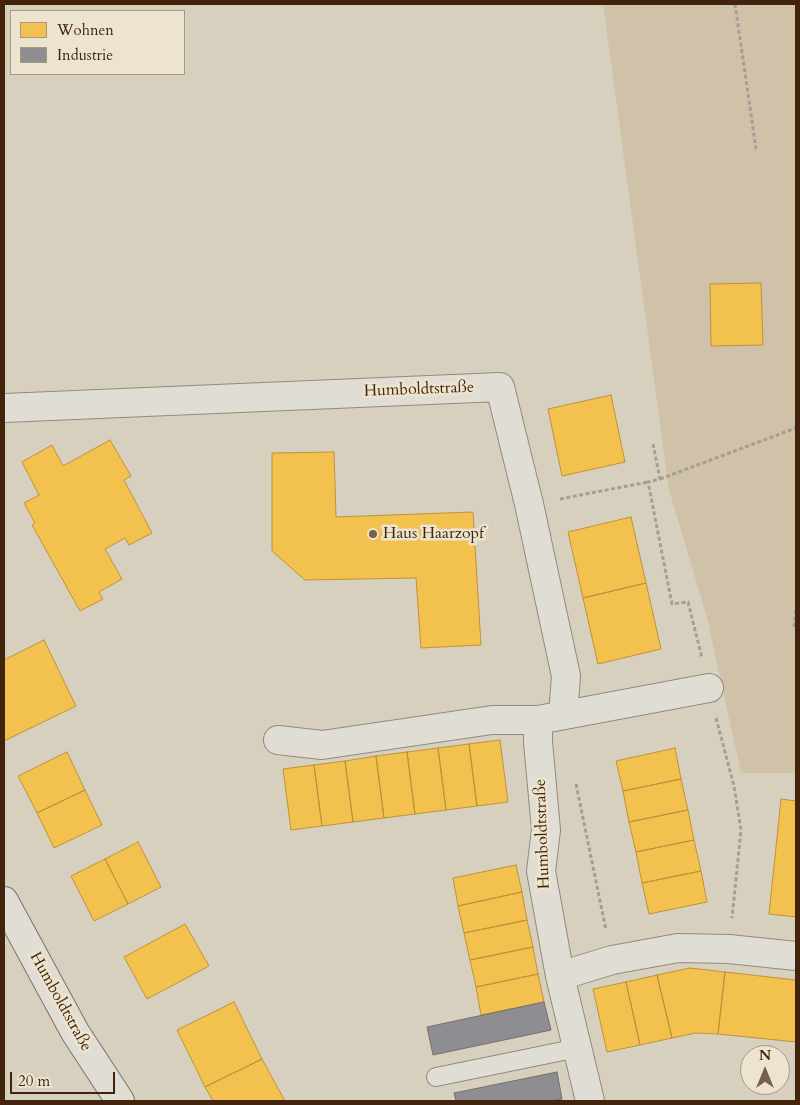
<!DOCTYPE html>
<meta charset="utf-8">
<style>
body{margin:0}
#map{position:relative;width:800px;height:1105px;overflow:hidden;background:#d8d0be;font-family:Cardo,serif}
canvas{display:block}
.frame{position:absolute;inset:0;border:5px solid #42240d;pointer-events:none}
.legend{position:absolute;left:10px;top:10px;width:175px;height:65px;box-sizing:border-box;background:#ece4ce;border:1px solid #a89781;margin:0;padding:6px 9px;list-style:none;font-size:15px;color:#42240d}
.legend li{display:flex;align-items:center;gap:10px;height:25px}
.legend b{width:25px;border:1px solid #a89781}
.north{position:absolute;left:740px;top:1045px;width:50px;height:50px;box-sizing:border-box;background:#ece4ce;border:1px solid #a89781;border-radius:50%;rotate:0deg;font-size:14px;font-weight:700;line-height:20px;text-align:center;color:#42240d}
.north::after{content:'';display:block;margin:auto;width:18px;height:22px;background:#76604b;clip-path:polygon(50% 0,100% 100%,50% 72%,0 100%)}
.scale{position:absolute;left:10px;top:1072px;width:105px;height:22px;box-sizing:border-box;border:2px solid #42240d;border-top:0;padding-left:6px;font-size:15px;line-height:18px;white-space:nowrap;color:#42240d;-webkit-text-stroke:4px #ece4ce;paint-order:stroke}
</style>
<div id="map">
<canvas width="800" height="1105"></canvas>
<div class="frame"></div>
<ul class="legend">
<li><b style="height:14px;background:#f2c14e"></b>Wohnen</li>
<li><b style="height:14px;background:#8d8d92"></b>Industrie</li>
</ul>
<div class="north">N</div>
<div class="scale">20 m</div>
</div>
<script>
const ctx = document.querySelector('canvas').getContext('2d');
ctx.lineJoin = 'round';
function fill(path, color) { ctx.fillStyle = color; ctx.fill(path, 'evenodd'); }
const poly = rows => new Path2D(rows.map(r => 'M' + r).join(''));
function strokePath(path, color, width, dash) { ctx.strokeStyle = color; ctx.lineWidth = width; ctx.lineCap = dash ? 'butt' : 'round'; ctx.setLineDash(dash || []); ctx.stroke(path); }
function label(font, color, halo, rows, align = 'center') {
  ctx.font = font + ' Cardo,serif'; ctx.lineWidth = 5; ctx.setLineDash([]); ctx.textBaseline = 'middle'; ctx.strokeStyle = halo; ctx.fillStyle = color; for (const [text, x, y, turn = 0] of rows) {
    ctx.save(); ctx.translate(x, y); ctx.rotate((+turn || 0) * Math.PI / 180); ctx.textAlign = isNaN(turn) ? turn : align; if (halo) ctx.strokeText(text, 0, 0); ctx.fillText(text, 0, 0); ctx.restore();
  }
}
fill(poly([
 [603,4,796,4,796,773,741,773,707,618,669,490]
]), '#cfc2a9');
const homes = poly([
 [761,283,763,345,711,346,710,284,761,283],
 [611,395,625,462,562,476,548,409,611,395],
 [110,440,131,476,124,480,152,533,129,545,125,538,105,549,122,579,99,592,103,599,80,611,32,525,35,523,24,503,39,495,22,462,52,445,63,466,110,440],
 [334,452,336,517,473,512,481,645,421,648,416,578,305,580,272,551,272,453,334,452],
 [631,517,646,583,583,598,568,532,631,517],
 [646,583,661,649,598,664,583,598,646,583],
 [44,640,76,706,4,741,4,660,44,640],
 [500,740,508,802,477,806,469,744,500,740],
 [469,744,477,806,446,810,438,748,469,744],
 [438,748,446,810,415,814,407,752,438,748],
 [675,748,681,779,623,791,616,761,675,748],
 [67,752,85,790,37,813,18,776,67,752],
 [407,752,415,814,384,818,376,756,407,752],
 [376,756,384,818,353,822,345,761,376,756],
 [345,761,353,822,322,826,314,765,345,761],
 [314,765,322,826,291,830,283,769,314,765],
 [681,779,688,810,629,822,623,791,681,779],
 [85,790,102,825,54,848,37,813,85,790],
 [781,799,796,801,796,917,769,914,781,799],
 [688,810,694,840,636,852,629,822,688,810],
 [694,840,701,871,642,883,636,852,694,840],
 [138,842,161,887,128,904,105,859,138,842],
 [105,859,128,904,94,921,71,876,105,859],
 [516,865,522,892,458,906,453,878,516,865],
 [701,871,707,902,649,914,642,883,701,871],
 [522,892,527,920,464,933,458,906,522,892],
 [527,920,533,947,470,960,464,933,527,920],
 [185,924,209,966,147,999,124,957,185,924],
 [533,947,538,974,476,987,470,960,533,947],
 [690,968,725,972,718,1034,696,1033,672,1038,657,975,690,968],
 [725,972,796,980,796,1042,718,1034,725,972],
 [538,974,544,1002,481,1015,476,987,538,974],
 [657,975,672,1038,640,1045,626,982,657,975],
 [626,982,640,1045,607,1052,593,989,626,982],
 [234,1002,262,1059,205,1087,177,1030,234,1002],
 [262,1059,285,1101,213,1101,205,1087,262,1059]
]);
fill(homes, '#f2c14e');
strokePath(homes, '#bd923a', 1);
const industry = poly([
 [544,1002,551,1030,433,1055,427,1027,544,1002],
 [557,1072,562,1099,552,1101,456,1101,454,1093,557,1072]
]);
fill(industry, '#8d8d92');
strokePath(industry, '#766e6a', 1);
const lane = poly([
 [436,1077,578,1048]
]);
const street = poly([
 [4,408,500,387,529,504,566,676,563,715],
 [538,720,538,742,546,830,541,871,560,976],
 [278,740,322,745,492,720,538,720,709,688],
 [590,1101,560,976,612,960,678,948,729,949,796,956]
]);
const secondary = poly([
 [4,901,75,1032,120,1101]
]);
strokePath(lane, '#928a7d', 20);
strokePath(street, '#928a7d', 30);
strokePath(secondary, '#7c7266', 30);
strokePath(poly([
 [735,4,756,149],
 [653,444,660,479,648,482,672,604,688,602,702,658],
 [660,479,796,428],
 [560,499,648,482],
 [794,627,796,610],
 [716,718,734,786,741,830,732,918],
 [576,784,606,930]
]), '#a49e95', 3, [4, 2.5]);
strokePath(lane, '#e0ddd4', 18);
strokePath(street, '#e0ddd4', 28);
strokePath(secondary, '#e0ddd4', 28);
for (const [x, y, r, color] of [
 [373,534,5,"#76604b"]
]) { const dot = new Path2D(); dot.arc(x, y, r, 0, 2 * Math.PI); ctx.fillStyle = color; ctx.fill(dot); strokePath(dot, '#ece4ce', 2); }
label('16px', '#42240d', '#ece4ce', [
 ["Humboldtstraße",419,390,-2],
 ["Humboldtstraße",543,834,-92],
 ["Humboldtstraße",60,1002,61]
]);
label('16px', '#42240d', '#ece4ce', [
 ["Haus Haarzopf",383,534]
], 'left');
</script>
